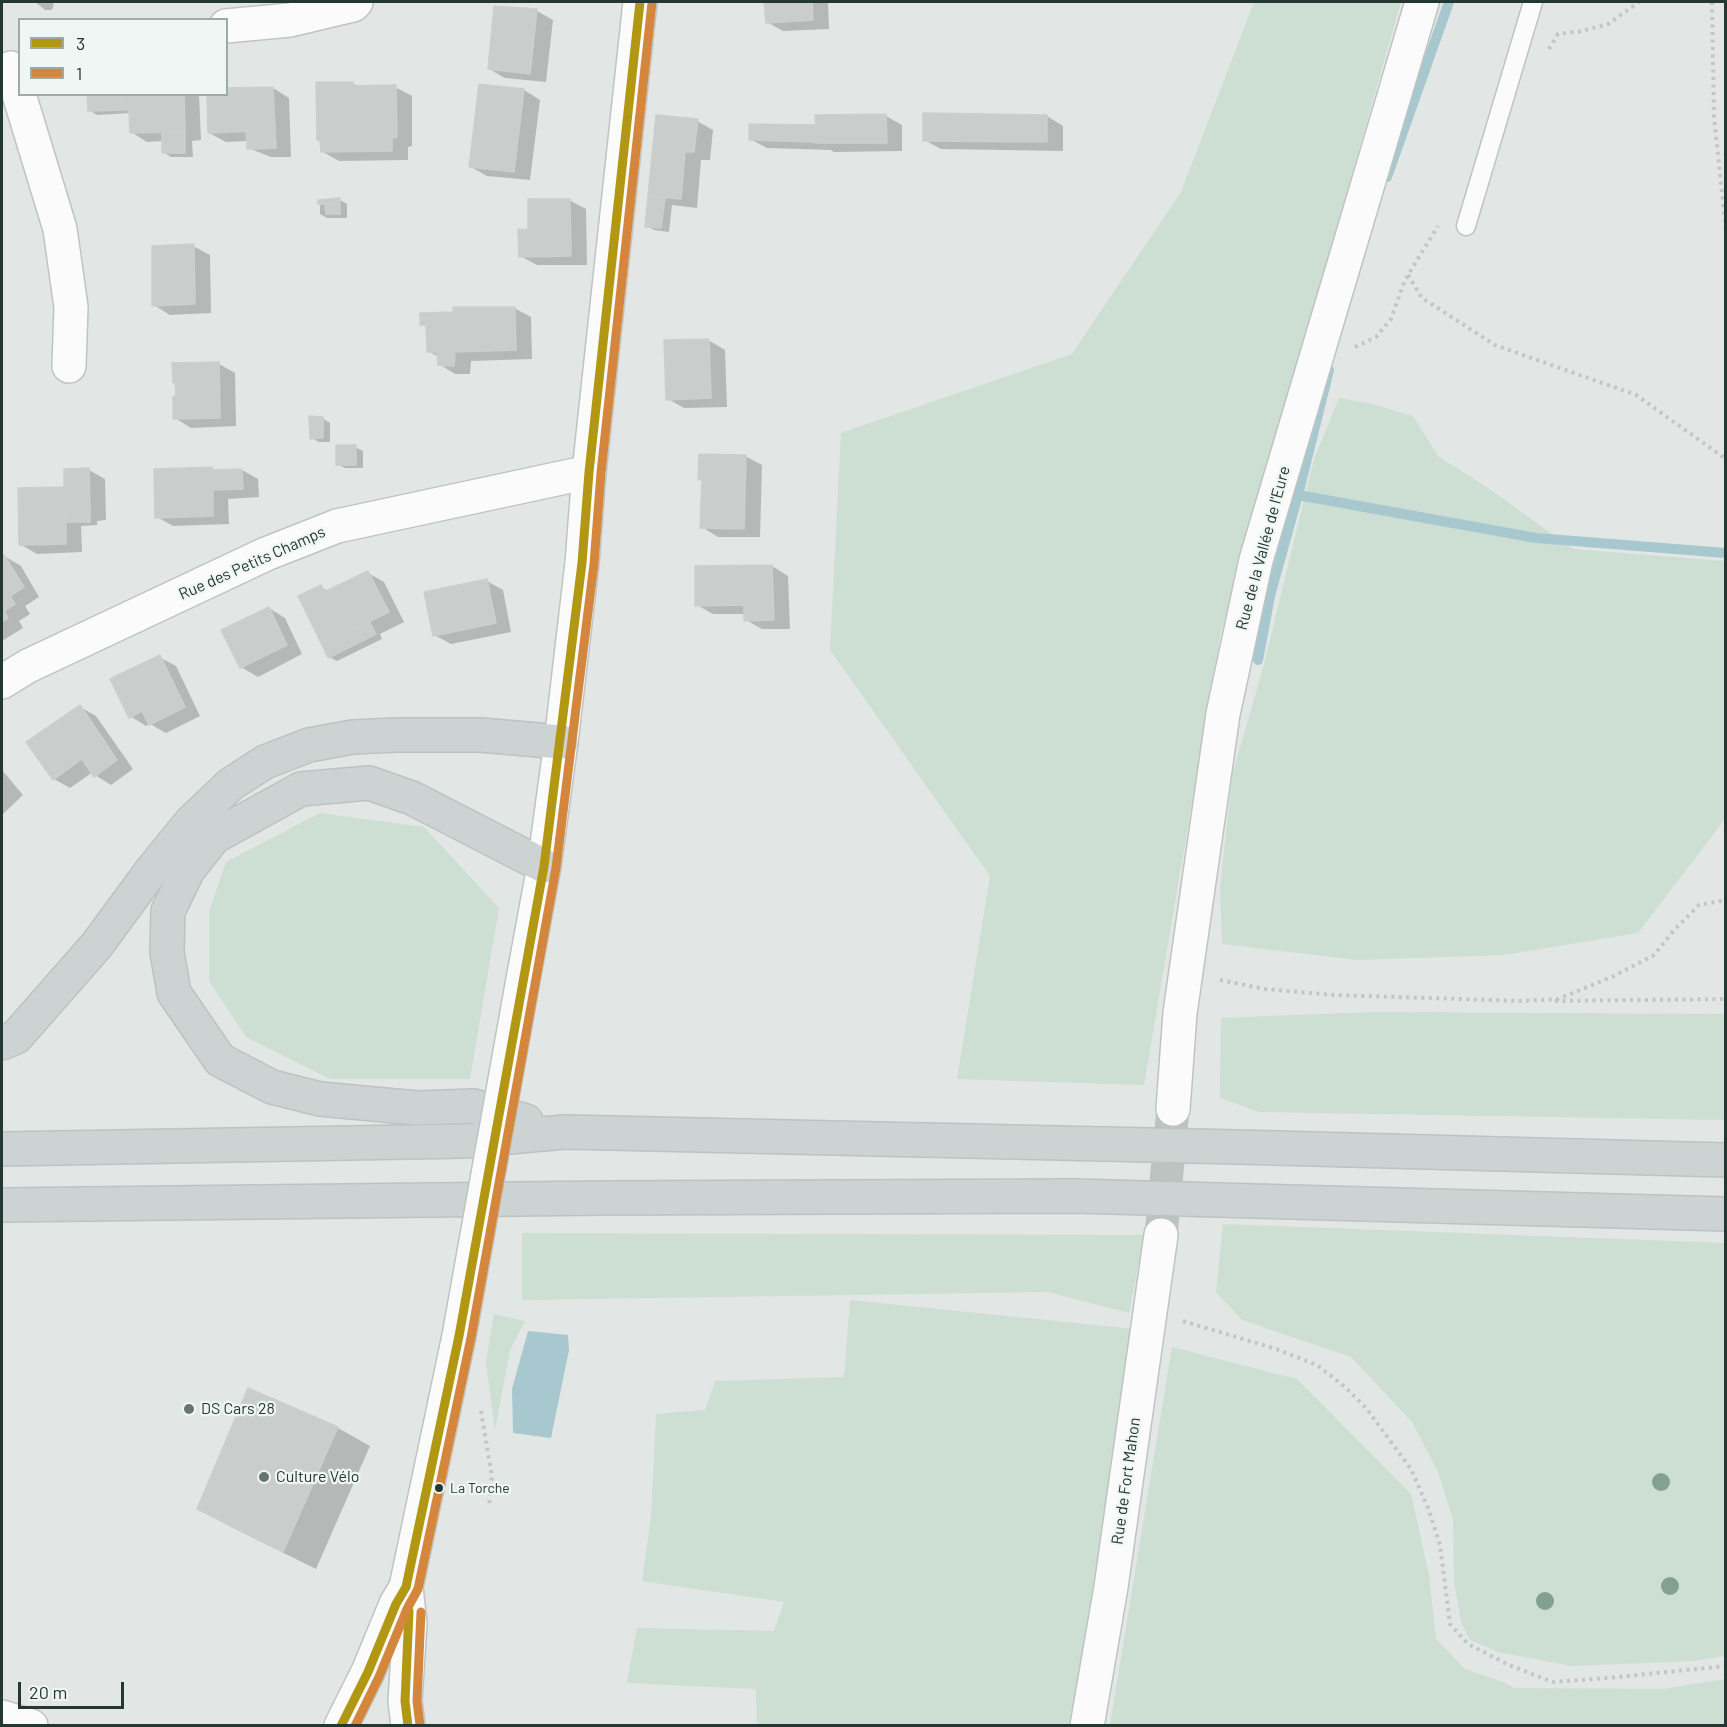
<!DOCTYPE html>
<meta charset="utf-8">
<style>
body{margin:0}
#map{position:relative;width:1727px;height:1727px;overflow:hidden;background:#e2e7e5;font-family:Barlow,sans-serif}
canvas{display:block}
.frame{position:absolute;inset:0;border:3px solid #233733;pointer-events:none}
.legend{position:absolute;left:18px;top:18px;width:210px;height:78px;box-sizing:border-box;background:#f0f6f3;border:2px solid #9eaaa6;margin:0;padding:8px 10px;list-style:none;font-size:18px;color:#233733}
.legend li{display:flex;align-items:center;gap:12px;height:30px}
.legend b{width:30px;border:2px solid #9eaaa6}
.scale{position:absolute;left:18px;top:1682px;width:106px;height:27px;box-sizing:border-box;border:3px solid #233733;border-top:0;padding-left:8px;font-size:18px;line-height:21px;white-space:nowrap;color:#233733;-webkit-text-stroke:4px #f0f6f3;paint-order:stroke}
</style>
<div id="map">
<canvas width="1727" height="1727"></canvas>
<div class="frame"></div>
<ul class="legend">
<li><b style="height:8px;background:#b29812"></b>3</li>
<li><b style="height:8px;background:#d5863d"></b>1</li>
</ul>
<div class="scale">20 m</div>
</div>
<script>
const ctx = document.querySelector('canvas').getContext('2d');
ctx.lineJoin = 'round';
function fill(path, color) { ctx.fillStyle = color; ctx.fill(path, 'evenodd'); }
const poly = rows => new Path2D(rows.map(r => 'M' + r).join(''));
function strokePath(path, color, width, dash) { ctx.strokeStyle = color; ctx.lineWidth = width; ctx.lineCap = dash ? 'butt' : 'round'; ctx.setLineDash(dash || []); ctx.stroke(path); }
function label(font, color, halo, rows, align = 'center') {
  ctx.font = font + ' Barlow,sans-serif'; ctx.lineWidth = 4.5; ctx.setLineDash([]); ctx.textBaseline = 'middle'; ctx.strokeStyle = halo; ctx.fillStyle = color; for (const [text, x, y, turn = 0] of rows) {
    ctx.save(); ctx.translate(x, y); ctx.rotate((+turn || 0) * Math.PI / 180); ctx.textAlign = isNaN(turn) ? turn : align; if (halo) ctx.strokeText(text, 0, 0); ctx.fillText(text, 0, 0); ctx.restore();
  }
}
fill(poly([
 [1254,2,1401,2,1221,632,1144,1085,957,1079,990,876,830,650,841,433,1072,354,1181,192],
 [1339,398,1372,404,1413,416,1438,456,1488,488,1573,549,1725,561,1725,819,1638,933,1504,955,1358,960,1222,944,1220,889,1232,776,1263,668,1314,459],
 [320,813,424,827,499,908,470,1079,330,1079,246,1037,209,981,209,912,226,862],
 [1370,1012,1725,1014,1725,1120,1259,1112,1220,1098,1221,1018],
 [1223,1224,1725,1243,1725,1656,1694,1661,1571,1666,1498,1652,1470,1640,1461,1622,1454,1581,1453,1519,1438,1472,1412,1422,1351,1357,1242,1320,1216,1292],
 [522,1233,1144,1235,1129,1313,1048,1292,522,1300],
 [850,1300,1144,1330,1069,1725,757,1725,756,1689,627,1683,637,1628,774,1631,784,1602,642,1581,651,1517,656,1414,705,1410,715,1381,844,1377],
 [494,1314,525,1321,510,1350,495,1430,486,1362],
 [1172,1347,1297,1379,1411,1494,1429,1575,1436,1639,1465,1669,1503,1682,1514,1688,1664,1689,1725,1679,1725,1725,1110,1725]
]), '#cdded3');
fill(poly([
 [528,1331,568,1335,569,1350,551,1438,513,1433,512,1389]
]), '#a8c8d0');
fill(poly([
 [35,2,54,2,53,8,51,10,45,10],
 [766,2,828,2,829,29,783,31,767,22],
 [496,7,537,11,553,20,546,82,505,78,489,69],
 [352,83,359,87,395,87,412,96,412,146,408,147,408,160,339,161,323,152,322,141],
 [480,86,524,90,540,100,530,180,487,176,471,167],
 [273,88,289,98,291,157,271,157,248,148,248,141,226,142,209,133,226,94],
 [89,94,199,94,201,140,192,141,193,157,171,157,163,152,163,141,147,142,131,132,131,113,97,115,89,110],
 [886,116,902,125,902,151,834,152,831,150,767,148,750,139],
 [1047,116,1063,126,1063,151,941,149,924,140],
 [657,117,697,121,713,130,710,160,701,160,697,208,672,205,669,232,654,230,647,226],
 [340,200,347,204,347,218,327,218,320,214,320,201],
 [569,200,586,209,587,265,537,265,520,256,530,232],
 [193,246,210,255,211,313,170,315,154,305],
 [514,308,531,317,532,359,471,361,470,374,455,374,439,364,439,357,428,351,428,328,422,324],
 [708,340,725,350,727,407,684,408,668,399],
 [219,364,235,373,236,426,191,428,175,418],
 [322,418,330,423,330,442,319,442,311,438],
 [355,447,363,451,363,468,345,468,337,464],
 [745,456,762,465,760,537,718,537,702,527,703,481,700,479],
 [211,469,215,471,242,470,258,479,259,497,228,499,229,524,173,526,157,517],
 [89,470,105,479,106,520,97,521,97,525,81,526,82,552,37,554,20,544,65,488],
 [4,556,21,566,39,597,25,606,30,614,19,621,23,628,2,641,2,558],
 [772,566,788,576,790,629,762,629,746,620,746,614,713,614,697,605],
 [368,573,384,582,404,622,380,634,382,639,337,661,329,657,300,597,321,587,329,592],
 [487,581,503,590,511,632,451,644,434,635],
 [269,608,285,618,302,654,258,677,241,667],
 [159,657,176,666,200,716,166,733,150,724,146,726,130,716],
 [80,707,96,716,133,769,111,785,95,775,93,772,70,788,54,779],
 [2,770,23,795,2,815],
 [338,1428,370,1446,316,1569,231,1527,199,1509]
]), '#0003');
strokePath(poly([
 [1387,177,1449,2],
 [1329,370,1298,495,1536,538,1726,553],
 [1258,660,1270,596,1298,495]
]), '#a8c8d0', 10);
const building = poly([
 [764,2,812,2,813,20,766,23,764,2],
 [494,6,537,9,530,74,488,69,494,6],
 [316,82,353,82,353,86,396,85,397,137,392,138,392,151,321,152,320,140,317,140,316,82],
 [479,84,524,89,514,172,469,167,479,84],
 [273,87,276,148,253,149,252,131,208,133,207,94,226,94,226,88,273,87],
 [87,94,122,94,122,110,88,111,87,94],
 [122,94,184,94,185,132,130,133,129,110,122,110,122,94],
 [923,113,1047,115,1047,142,923,141,923,113],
 [886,114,887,143,816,143,814,142,749,140,749,124,816,125,815,115,886,114],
 [656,115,698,119,694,152,685,152,681,199,648,196,656,115],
 [252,131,253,149,247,149,246,132,252,131],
 [185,132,185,153,162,153,162,133,185,132],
 [648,196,665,198,661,228,645,227,648,196],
 [340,198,340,204,318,204,318,200,340,198],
 [528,199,570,199,571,256,519,257,518,229,528,230,528,199],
 [325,204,340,204,340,214,326,214,325,204],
 [194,244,195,304,152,306,152,246,194,244],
 [453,307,515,307,516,350,455,352,454,366,438,365,437,352,427,352,426,325,420,325,420,313,453,312,453,307],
 [709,339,711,398,666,400,664,340,709,339],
 [219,362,220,418,173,419,173,397,176,396,175,383,173,383,172,363,219,362],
 [309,416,323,417,323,438,310,439,309,416],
 [336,445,356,445,356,465,336,465,336,445],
 [699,454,746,455,744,529,700,528,702,479,698,480,699,454],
 [212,467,213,470,242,469,243,489,213,490,213,516,185,517,184,468,212,467],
 [89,468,90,512,66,514,66,544,19,545,18,488,64,487,64,469,89,468],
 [184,468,185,517,155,518,154,469,184,468],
 [90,512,90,522,66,522,66,514,90,512],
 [4,555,24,587,10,596,15,604,4,611,8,618,2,622,2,556,4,555],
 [772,565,774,620,744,621,744,605,695,606,695,566,772,565],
 [368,571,389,612,322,645,298,596,321,585,324,592,368,571],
 [487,579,496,623,433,636,424,592,487,579],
 [269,607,287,645,240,668,221,630,269,607],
 [370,623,376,634,328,658,322,645,370,623],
 [160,655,185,707,149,725,142,711,129,718,110,679,160,655],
 [80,705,117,760,94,777,82,759,53,780,26,742,80,705],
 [248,1388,338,1427,283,1552,197,1509,248,1388]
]);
fill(building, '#c9cecc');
strokePath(building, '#cbcfce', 1.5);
strokePath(poly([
 [1161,1235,1173,1109]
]), '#bcc4c1', 33, [33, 16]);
const lane = poly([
 [1466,226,1533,2]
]);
const street = poly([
 [226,26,290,20,353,5,356,2],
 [11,68,60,229,71,307,69,366],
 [2,682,28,666,266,554,337,526,589,472],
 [2,1717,31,1726]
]);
const secondary = poly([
 [524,974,544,866,561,742,582,563,589,472,640,2],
 [1173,1109,1180,1013,1223,714,1256,560,1422,2],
 [406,1587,410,1624,405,1701,408,1726],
 [341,1726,368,1672,396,1604,406,1587,459,1336],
 [1087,1726,1111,1587,1161,1235]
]);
const primary = poly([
 [2,1043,16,1037,96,946,152,870,191,822,231,784,265,762,309,745,353,737,396,735,481,735,561,742],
 [526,1121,474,1106,417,1108,320,1099,272,1087,220,1060,174,993,167,952,168,911,188,870,214,837,301,789,369,783,412,798,544,866],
 [2,1149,465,1141,565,1132,1238,1147,1726,1160],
 [2,1205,603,1198,1074,1196,1726,1214]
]);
strokePath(lane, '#bfc4c2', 21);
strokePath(street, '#bfc4c2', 36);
strokePath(secondary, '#bfc4c2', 36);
strokePath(primary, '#bcc3c1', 36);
strokePath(poly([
 [1712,2,1714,117,1726,230],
 [1549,49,1558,34,1582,31,1608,24,1639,2],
 [1408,275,1422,298,1495,345,1636,395,1726,459],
 [1355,347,1376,337,1391,319,1405,280,1438,226],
 [1220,980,1265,989,1333,995,1522,1001,1558,999,1614,976,1654,955,1676,928,1699,905,1726,900],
 [1555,1001,1726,999],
 [1183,1321,1276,1349,1317,1365,1345,1387,1366,1408,1411,1469,1428,1508,1440,1545,1450,1624,1468,1644,1509,1665,1553,1682,1608,1678,1726,1666],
 [481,1411,492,1477,489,1505]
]), '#c0c7c4', 4, [3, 4.5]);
strokePath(lane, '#fbfbfb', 18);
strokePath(street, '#fbfbfb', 33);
strokePath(secondary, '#fbfbfb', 33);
strokePath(primary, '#cdd3d2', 33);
const secondaryBridge = poly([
 [459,1336,524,974]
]);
strokePath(secondaryBridge, '#bfc4c2', 36, []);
strokePath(secondaryBridge, '#fbfbfb', 33);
strokePath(poly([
 [341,1726,368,1672,396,1604,406,1587,459,1336,544,866,582,563,589,472,640,2],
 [408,1726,405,1701,409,1611]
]), '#b29812', 9);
strokePath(poly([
 [420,1725,417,1701,421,1612],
 [355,1726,379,1677,407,1609,418,1589,471,1338,556,868,594,564,601,473,652,3]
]), '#d5863d', 9);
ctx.fillStyle = '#82a190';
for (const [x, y] of [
 [1661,1482],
 [1670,1586],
 [1545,1601]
]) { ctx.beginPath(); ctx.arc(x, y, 9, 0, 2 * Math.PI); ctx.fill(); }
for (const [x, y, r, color] of [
 [189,1409,6,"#667571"],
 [264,1477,6,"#667571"],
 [439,1488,5,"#233733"]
]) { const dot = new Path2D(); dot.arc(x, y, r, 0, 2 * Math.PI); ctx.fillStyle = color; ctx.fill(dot); strokePath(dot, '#f0f6f3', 2); }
label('14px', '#233733', '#f0f6f3', [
 ["La Torche",450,1488]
], 'left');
label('16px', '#233733', '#f0f6f3', [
 ["Rue de la Vallée de l'Eure",1263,548,-75],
 ["Rue des Petits Champs",252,563,-24],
 ["Rue de Fort Mahon",1126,1481,-82]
]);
label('16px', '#233733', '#f0f6f3', [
 ["DS Cars 28",201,1409],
 ["Culture Vélo",276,1477]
], 'left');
</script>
